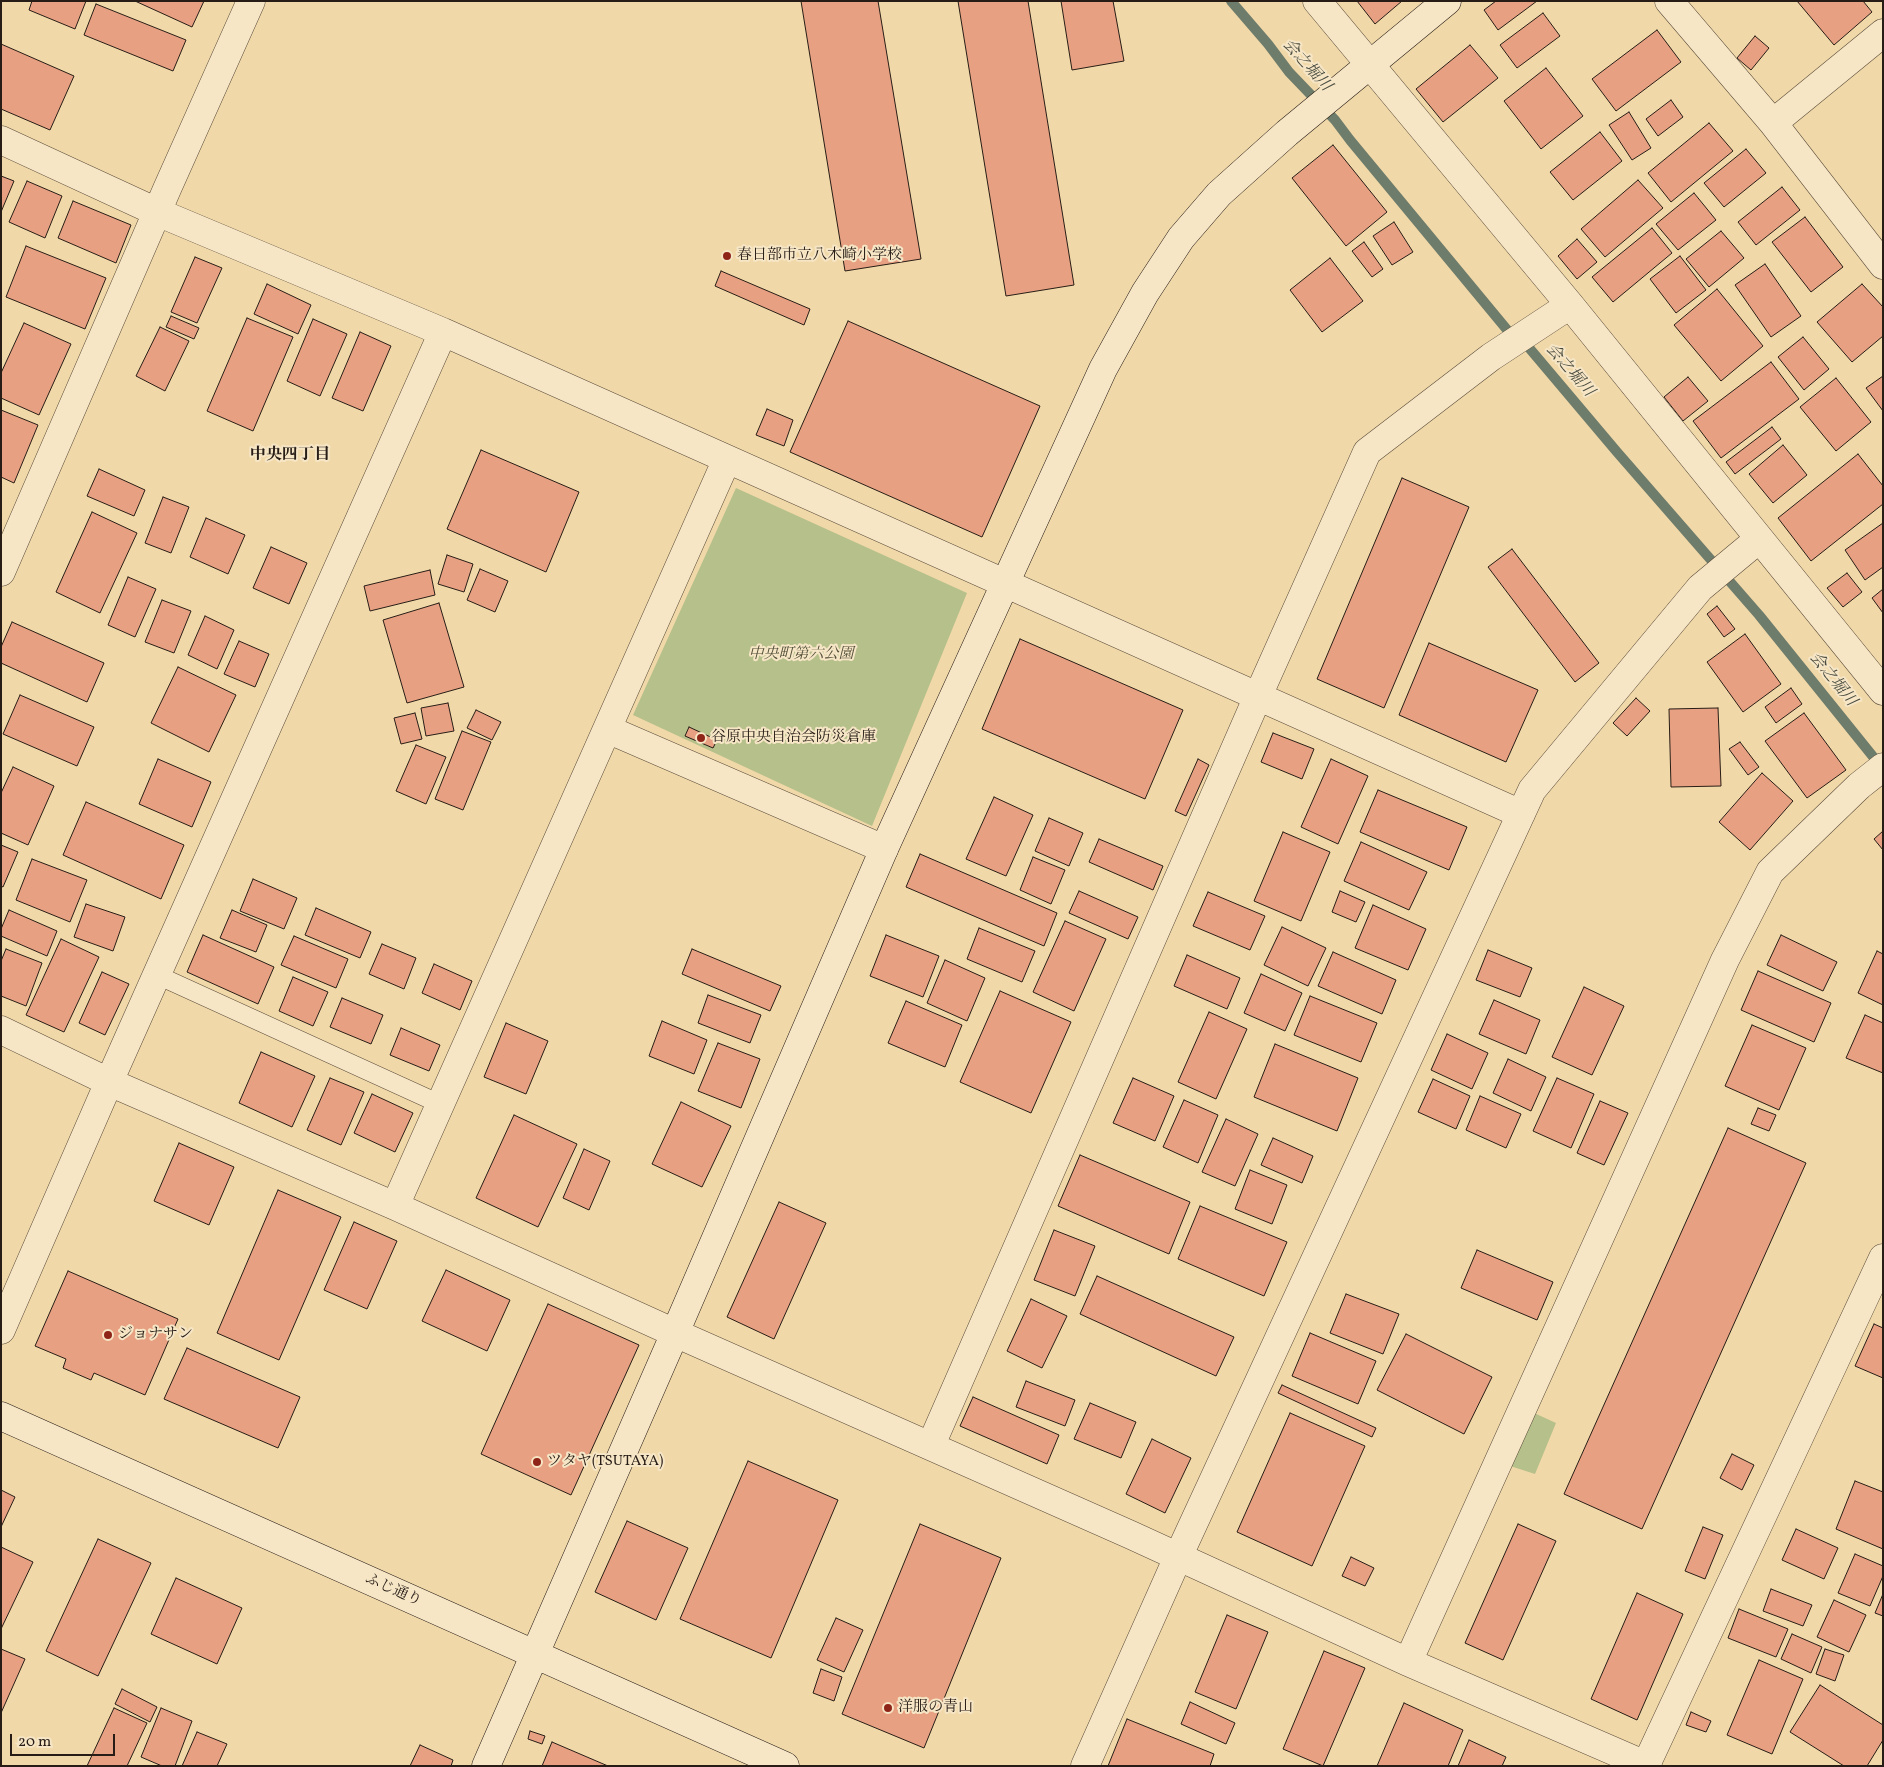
<!DOCTYPE html>
<meta charset="utf-8">
<style>
body{margin:0}
#map{position:relative;width:1884px;height:1767px;overflow:hidden;background:#f1d8a8;font-family:Vollkorn,serif}
canvas{display:block}
.frame{position:absolute;inset:0;border:2px solid #271d16;pointer-events:none}
.scale{position:absolute;left:10px;top:1734px;width:105px;height:22px;box-sizing:border-box;border:2px solid #271d16;border-top:0;padding-left:6px;font-size:15px;line-height:18px;white-space:nowrap;color:#271d16;-webkit-text-stroke:4px #f6e6c6;paint-order:stroke}
</style>
<div id="map">
<canvas width="1884" height="1767"></canvas>
<div class="frame"></div>
<div class="scale">20 m</div>
</div>
<script>
const ctx = document.querySelector('canvas').getContext('2d');
ctx.lineJoin = 'round';
function fill(path, color) { ctx.fillStyle = color; ctx.fill(path, 'evenodd'); }
const poly = rows => new Path2D(rows.map(r => 'M' + r).join(''));
function strokePath(path, color, width, dash) { ctx.strokeStyle = color; ctx.lineWidth = width; ctx.lineCap = dash ? 'butt' : 'round'; ctx.setLineDash(dash || []); ctx.stroke(path); }
function label(font, color, halo, rows, align = 'center') {
  ctx.font = font + ' Vollkorn,"Noto Serif JP",serif'; ctx.lineWidth = 4; ctx.setLineDash([]); ctx.textBaseline = 'middle'; ctx.strokeStyle = halo; ctx.fillStyle = color; for (const [text, x, y, turn = 0] of rows) {
    ctx.save(); ctx.translate(x, y); ctx.rotate((+turn || 0) * Math.PI / 180); ctx.textAlign = isNaN(turn) ? turn : align; if (halo) ctx.strokeText(text, 0, 0); ctx.fillText(text, 0, 0); ctx.restore();
  }
}
fill(poly([
 [736,488,967,593,872,826,633,715],
 [1532,1412,1556,1423,1535,1474,1507,1465]
]), '#b6c08b');
strokePath(poly([
 [1231,1,1268,44,1289,72,1335,120,1350,140,1518,343,1525,343,1617,452,1759,615,1879,764,1882,765]
]), '#6d7c6b', 10);
const building = poly([
 [32,1,86,1,75,29,29,10,32,1],
 [135,1,204,1,192,27,135,1],
 [801,1,878,1,921,259,845,271,801,1],
 [958,1,1028,1,1074,285,1006,296,958,1],
 [1061,1,1113,1,1124,61,1072,70,1061,1],
 [1357,1,1402,1,1375,24,1357,1],
 [1496,1,1537,1,1498,30,1484,10,1496,1],
 [1797,1,1863,1,1872,12,1834,45,1797,1],
 [96,4,186,40,173,71,84,35,96,4],
 [1543,13,1560,36,1517,68,1500,45,1543,13],
 [1657,30,1681,62,1616,111,1592,79,1657,30],
 [1755,36,1769,48,1751,70,1737,58,1755,36],
 [1,44,74,76,50,130,1,109,1,44],
 [1470,45,1498,78,1443,122,1416,89,1470,45],
 [1546,68,1583,116,1541,149,1504,101,1546,68],
 [1671,100,1683,117,1658,136,1646,119,1671,100],
 [1629,112,1651,148,1632,160,1609,125,1629,112],
 [1709,123,1733,151,1671,202,1648,173,1709,123],
 [1600,132,1622,161,1573,200,1550,172,1600,132],
 [1333,145,1387,212,1346,246,1292,178,1333,145],
 [1746,149,1766,173,1724,207,1704,183,1746,149],
 [1,176,14,181,1,212,1,176],
 [1638,180,1663,208,1605,257,1581,229,1638,180],
 [27,181,62,196,45,238,9,222,27,181],
 [1782,187,1800,210,1756,245,1738,222,1782,187],
 [1694,193,1716,220,1678,250,1656,224,1694,193],
 [73,201,131,225,116,263,58,238,73,201],
 [1805,217,1843,267,1811,292,1772,242,1805,217],
 [1394,222,1413,252,1392,265,1373,236,1394,222],
 [1652,228,1672,253,1613,302,1592,277,1652,228],
 [1721,231,1744,258,1709,287,1686,259,1721,231],
 [1577,239,1597,262,1577,279,1558,256,1577,239],
 [1364,242,1383,269,1372,277,1352,251,1364,242],
 [26,246,106,278,85,329,6,297,26,246],
 [1680,256,1706,290,1676,313,1650,279,1680,256],
 [195,257,222,268,197,323,171,312,195,257],
 [1330,258,1363,301,1322,332,1290,290,1330,258],
 [1765,264,1801,316,1771,337,1735,285,1765,264],
 [721,271,810,309,804,325,715,286,721,271],
 [267,284,311,305,298,334,254,314,267,284],
 [1862,284,1883,307,1883,336,1852,362,1817,322,1862,284],
 [1717,289,1763,346,1721,381,1674,325,1717,289],
 [171,316,199,328,194,339,166,327,171,316],
 [247,318,293,337,253,431,207,411,247,318],
 [313,319,347,334,320,396,287,381,313,319],
 [848,321,1040,406,982,537,790,452,848,321],
 [24,323,71,344,39,415,1,398,1,373,24,323],
 [160,327,189,341,165,391,136,376,160,327],
 [360,332,391,346,363,411,332,398,360,332],
 [1803,337,1829,369,1804,390,1778,357,1803,337],
 [1771,362,1799,399,1721,458,1693,421,1771,362],
 [1883,376,1883,411,1866,388,1883,376],
 [1688,377,1708,401,1683,421,1664,397,1688,377],
 [1836,378,1871,422,1836,451,1800,407,1836,378],
 [767,409,793,420,784,446,756,435,767,409],
 [1,410,38,425,14,483,1,477,1,410],
 [1772,427,1781,439,1735,474,1726,462,1772,427],
 [1783,445,1807,475,1773,503,1749,474,1783,445],
 [481,450,579,492,546,572,447,529,481,450],
 [1858,454,1883,486,1883,504,1811,561,1778,518,1858,454],
 [99,469,145,490,134,516,87,496,99,469],
 [1402,478,1469,507,1384,708,1317,679,1402,478],
 [163,497,189,507,171,553,145,543,163,497],
 [92,512,137,533,100,613,56,592,92,512],
 [206,518,245,535,228,574,190,557,206,518],
 [1883,523,1883,567,1865,580,1845,550,1883,523],
 [271,547,307,563,289,604,253,588,271,547],
 [1512,549,1599,663,1575,682,1488,567,1512,549],
 [447,555,473,564,464,592,438,584,447,555],
 [480,569,508,581,495,612,467,600,480,569],
 [430,570,435,595,370,611,364,586,430,570],
 [1847,573,1862,592,1843,607,1827,588,1847,573],
 [128,577,156,589,135,637,108,625,128,577],
 [1883,589,1883,613,1872,598,1883,589],
 [162,600,191,611,174,653,145,642,162,600],
 [439,603,464,687,407,703,383,620,439,603],
 [1717,606,1735,629,1724,637,1707,614,1717,606],
 [205,616,234,630,217,669,188,655,205,616],
 [12,622,104,663,87,702,1,663,1,647,12,622],
 [1745,634,1781,684,1743,712,1707,662,1745,634],
 [1020,639,1183,710,1145,799,982,729,1020,639],
 [239,641,269,654,255,687,224,674,239,641],
 [1429,643,1538,690,1506,762,1399,715,1429,643],
 [178,667,236,695,209,752,151,723,178,667],
 [1791,688,1802,704,1776,723,1765,707,1791,688],
 [20,695,94,727,77,766,3,734,20,695],
 [1636,698,1650,711,1627,736,1613,723,1636,698],
 [448,703,454,731,426,736,421,708,448,703],
 [1718,708,1721,786,1671,787,1669,709,1718,708],
 [476,710,501,722,492,740,467,728,476,710],
 [415,713,422,739,401,744,394,718,415,713],
 [1804,713,1846,770,1807,798,1765,741,1804,713],
 [689,727,717,740,713,748,685,736,689,727],
 [462,731,491,742,463,810,435,799,462,731],
 [1273,733,1314,749,1302,779,1261,762,1273,733],
 [1740,742,1759,767,1748,775,1729,749,1740,742],
 [416,745,446,757,426,804,396,791,416,745],
 [158,759,211,782,192,827,139,804,158,759],
 [1198,759,1209,765,1186,816,1175,811,1198,759],
 [1331,759,1368,776,1338,844,1301,827,1331,759],
 [13,767,54,786,28,845,1,833,1,793,13,767],
 [1762,773,1793,801,1750,850,1719,822,1762,773],
 [1378,790,1467,827,1449,870,1360,832,1378,790],
 [994,797,1033,815,1006,876,966,859,994,797],
 [86,802,184,845,161,899,63,855,86,802],
 [1049,818,1083,833,1069,866,1035,851,1049,818],
 [1883,831,1883,850,1874,839,1883,831],
 [1283,832,1330,852,1301,921,1254,901,1283,832],
 [1099,839,1163,866,1153,890,1089,862,1099,839],
 [1361,842,1427,872,1409,910,1344,881,1361,842],
 [1,845,18,852,3,887,1,886,1,845],
 [920,854,1057,913,1044,946,906,887,920,854],
 [1033,857,1065,870,1051,904,1020,890,1033,857],
 [32,859,87,880,70,922,16,900,32,859],
 [253,879,297,898,284,929,240,911,253,879],
 [1079,891,1138,917,1128,939,1069,913,1079,891],
 [1340,891,1365,902,1356,922,1332,912,1340,891],
 [1208,892,1265,916,1250,950,1193,926,1208,892],
 [86,904,125,917,113,951,74,937,86,904],
 [1373,905,1426,929,1408,970,1355,948,1373,905],
 [316,908,371,932,360,958,305,935,316,908],
 [9,910,57,931,47,956,1,936,1,929,9,910],
 [232,910,267,925,256,952,220,938,232,910],
 [1065,921,1106,939,1074,1011,1033,992,1065,921],
 [1282,927,1326,948,1308,986,1264,965,1282,927],
 [979,928,1035,951,1022,982,967,959,979,928],
 [203,935,274,967,258,1004,187,972,203,935],
 [886,935,939,956,923,997,870,976,886,935],
 [1781,935,1837,962,1823,991,1767,965,1781,935],
 [294,936,348,959,336,988,281,965,294,936],
 [61,939,99,957,64,1032,26,1015,61,939],
 [382,944,416,958,404,989,369,974,382,944],
 [6,949,42,963,26,1006,1,996,1,961,6,949],
 [692,949,781,986,770,1011,682,974,692,949],
 [1488,950,1532,968,1520,997,1476,980,1488,950],
 [1877,951,1883,954,1883,1005,1858,993,1877,951],
 [1333,952,1396,980,1382,1014,1318,986,1333,952],
 [1187,955,1240,978,1227,1009,1174,986,1187,955],
 [945,960,985,978,967,1021,927,1003,945,960],
 [434,964,472,981,460,1010,422,993,434,964],
 [1758,971,1831,1003,1814,1042,1741,1010,1758,971],
 [102,972,129,984,105,1035,79,1023,102,972],
 [1261,974,1302,993,1285,1031,1244,1013,1261,974],
 [293,977,328,992,313,1026,279,1011,293,977],
 [1584,987,1624,1006,1592,1075,1552,1057,1584,987],
 [1000,991,1071,1022,1031,1113,960,1082,1000,991],
 [708,995,761,1015,750,1043,698,1023,708,995],
 [1310,996,1377,1023,1361,1062,1294,1035,1310,996],
 [342,998,383,1015,371,1044,330,1027,342,998],
 [1494,1000,1540,1020,1526,1054,1479,1034,1494,1000],
 [906,1001,962,1025,945,1067,888,1043,906,1001],
 [1209,1012,1247,1029,1216,1099,1178,1082,1209,1012],
 [1865,1015,1883,1023,1883,1073,1846,1058,1865,1015],
 [662,1021,707,1040,694,1074,649,1056,662,1021],
 [506,1023,548,1041,526,1094,484,1077,506,1023],
 [1752,1025,1806,1048,1779,1110,1725,1086,1752,1025],
 [401,1028,440,1045,429,1071,390,1055,401,1028],
 [1447,1034,1488,1053,1472,1089,1431,1070,1447,1034],
 [718,1043,760,1059,741,1108,698,1091,718,1043],
 [1275,1044,1358,1078,1337,1131,1254,1097,1275,1044],
 [261,1052,315,1076,292,1127,239,1103,261,1052],
 [1508,1059,1546,1077,1531,1111,1493,1093,1508,1059],
 [330,1078,364,1092,341,1145,307,1130,330,1078],
 [1133,1078,1174,1096,1155,1141,1113,1123,1133,1078],
 [1557,1078,1594,1094,1571,1148,1533,1131,1557,1078],
 [1433,1079,1470,1096,1456,1129,1418,1112,1433,1079],
 [372,1094,413,1113,395,1152,354,1133,372,1094],
 [1480,1096,1521,1114,1506,1148,1466,1130,1480,1096],
 [1184,1100,1218,1115,1198,1163,1163,1147,1184,1100],
 [1600,1101,1628,1113,1604,1165,1577,1153,1600,1101],
 [681,1102,731,1126,702,1187,652,1164,681,1102],
 [1758,1108,1776,1115,1769,1131,1751,1124,1758,1108],
 [514,1115,577,1144,538,1227,476,1198,514,1115],
 [1226,1119,1258,1134,1235,1186,1202,1172,1226,1119],
 [1728,1128,1806,1163,1642,1529,1564,1494,1728,1128],
 [1273,1138,1313,1156,1302,1183,1261,1165,1273,1138],
 [179,1143,234,1167,209,1225,154,1201,179,1143],
 [584,1149,610,1161,589,1210,563,1198,584,1149],
 [1080,1155,1190,1202,1169,1254,1058,1206,1080,1155],
 [1250,1170,1287,1185,1272,1224,1235,1209,1250,1170],
 [278,1190,341,1217,279,1360,217,1333,278,1190],
 [779,1202,826,1223,774,1339,727,1317,779,1202],
 [1200,1206,1287,1242,1264,1296,1178,1259,1200,1206],
 [354,1222,397,1241,367,1309,324,1290,354,1222],
 [1054,1230,1095,1246,1075,1296,1034,1280,1054,1230],
 [1477,1250,1553,1282,1537,1320,1461,1288,1477,1250],
 [446,1270,510,1300,487,1351,422,1321,446,1270],
 [68,1271,178,1319,145,1395,94,1373,91,1380,63,1368,66,1359,35,1346,68,1271],
 [1097,1276,1234,1337,1216,1376,1080,1314,1097,1276],
 [1346,1294,1399,1314,1383,1354,1330,1333,1346,1294],
 [1031,1299,1067,1316,1042,1368,1007,1351,1031,1299],
 [548,1304,639,1345,571,1495,481,1454,548,1304],
 [1874,1324,1883,1328,1883,1378,1855,1366,1874,1324],
 [1310,1333,1376,1361,1358,1404,1292,1376,1310,1333],
 [1406,1334,1492,1377,1464,1434,1377,1390,1406,1334],
 [187,1348,300,1397,278,1448,164,1399,187,1348],
 [1026,1381,1075,1400,1065,1426,1016,1407,1026,1381],
 [1282,1385,1376,1428,1372,1437,1278,1393,1282,1385],
 [973,1397,1059,1435,1047,1464,960,1426,973,1397],
 [1090,1403,1136,1422,1121,1458,1074,1439,1090,1403],
 [1290,1413,1365,1446,1312,1566,1237,1532,1290,1413],
 [1152,1439,1191,1458,1165,1513,1126,1494,1152,1439],
 [1732,1454,1754,1465,1742,1490,1720,1478,1732,1454],
 [748,1461,838,1500,771,1658,680,1619,748,1461],
 [1855,1481,1883,1492,1883,1549,1836,1529,1855,1481],
 [1,1490,15,1497,1,1527,1,1490],
 [627,1521,688,1548,656,1620,595,1592,627,1521],
 [920,1524,1001,1558,924,1748,842,1714,920,1524],
 [1518,1524,1556,1541,1503,1660,1465,1643,1518,1524],
 [1703,1527,1723,1535,1705,1579,1685,1571,1703,1527],
 [1796,1529,1838,1548,1824,1579,1782,1560,1796,1529],
 [98,1539,151,1563,98,1676,46,1651,98,1539],
 [1,1547,33,1562,1,1629,1,1547],
 [1855,1554,1883,1566,1883,1576,1870,1606,1838,1593,1855,1554],
 [1351,1557,1374,1568,1365,1586,1342,1576,1351,1557],
 [176,1578,242,1608,217,1664,151,1634,176,1578],
 [1771,1589,1812,1605,1803,1626,1763,1611,1771,1589],
 [1637,1593,1683,1614,1637,1720,1591,1699,1637,1593],
 [1883,1594,1883,1616,1875,1613,1883,1594],
 [1834,1600,1866,1615,1849,1652,1817,1637,1834,1600],
 [1739,1609,1788,1629,1776,1657,1728,1638,1739,1609],
 [1227,1615,1268,1632,1236,1709,1195,1692,1227,1615],
 [836,1618,863,1630,844,1672,817,1660,836,1618],
 [1792,1634,1822,1647,1811,1673,1781,1659,1792,1634],
 [1,1649,25,1659,1,1713,1,1649],
 [1825,1649,1844,1655,1835,1681,1816,1674,1825,1649],
 [1324,1651,1365,1668,1323,1766,1283,1749,1324,1651],
 [1759,1660,1803,1679,1772,1754,1727,1735,1759,1660],
 [821,1669,842,1677,834,1701,813,1693,821,1669],
 [1820,1685,1883,1725,1883,1740,1867,1766,1844,1766,1790,1732,1820,1685],
 [122,1689,157,1707,150,1722,115,1704,122,1689],
 [1190,1702,1235,1723,1226,1744,1181,1724,1190,1702],
 [1404,1703,1463,1730,1448,1766,1377,1766,1404,1703],
 [114,1708,147,1723,127,1766,87,1766,114,1708],
 [161,1708,192,1721,175,1766,162,1766,141,1757,161,1708],
 [1691,1712,1711,1721,1706,1732,1686,1725,1691,1712],
 [1127,1719,1214,1754,1210,1766,1108,1766,1127,1719],
 [530,1731,545,1736,542,1744,528,1739,530,1731],
 [197,1732,227,1744,217,1766,182,1766,197,1732],
 [1469,1740,1506,1757,1502,1766,1458,1766,1469,1740],
 [552,1742,608,1766,542,1766,552,1742],
 [420,1745,453,1760,451,1766,410,1766,420,1745]
]);
fill(building, '#e7a182');
strokePath(building, '#271d16', 1);
const lane = poly([
 [157,975,440,1104]
]);
const street = poly([
 [1317,1,1570,305,1883,691],
 [1669,1,1773,123,1883,265],
 [1773,123,1883,33],
 [1,140,157,212,443,332,1521,814],
 [1,572,167,189,251,1],
 [607,729,884,849],
 [1,1030,109,1082,395,1206,675,1333,1131,1535,1408,1662,1648,1766],
 [395,1206,727,459],
 [1,1330,109,1082,443,332],
 [931,1445,1258,696,1367,452,1491,357,1570,305],
 [1408,1662,1725,960,1770,872,1859,786,1883,767],
 [1646,1765,1883,1258],
 [1085,1766,1178,1557,1532,790,1700,588,1759,539]
]);
const secondary = poly([
 [1,1416,785,1766],
 [486,1766,675,1333,884,849,1103,369,1145,293,1181,238,1219,194,1287,133,1447,1]
]);
strokePath(lane, '#5a4c3a', 19);
strokePath(street, '#5a4c3a', 29);
strokePath(secondary, '#271d16', 29);
strokePath(lane, '#f6e6c6', 18);
strokePath(street, '#f6e6c6', 28);
strokePath(secondary, '#f6e6c6', 28);
for (const [x, y, r, color] of [
 [727,256,5,"#8f2418"],
 [701,738,5,"#8f2418"],
 [108,1335,5,"#8f2418"],
 [537,1462,5,"#8f2418"],
 [888,1708,5,"#8f2418"]
]) { const dot = new Path2D(); dot.arc(x, y, r, 0, 2 * Math.PI); ctx.fillStyle = color; ctx.fill(dot); strokePath(dot, '#f6e6c6', 2); }
label('15px', '#271d16', '#f6e6c6', [
 ["春日部市立八木崎小学校",737,256],
 ["谷原中央自治会防災倉庫",711,738],
 ["ジョナサン",118,1335],
 ["ツタヤ(TSUTAYA)",547,1462],
 ["洋服の青山",898,1708]
], 'left');
label('italic 15px', '#524e39', '#f6e6c6', [
 ["中央町第六公園",801,655]
]);
label('15px', '#271d16', '#f6e6c6', [
 ["ふじ通り",393,1591,24]
]);
label('italic 16px', '#4a4c40', '#f6e6c6', [
 ["会之堀川",1306,66,48],
 ["会之堀川",1569,371,49],
 ["会之堀川",1832,680,51]
]);
label('bold 16px', '#271d16', '#f6e6c6', [
 ["中央四丁目",290,456]
]);
</script>
